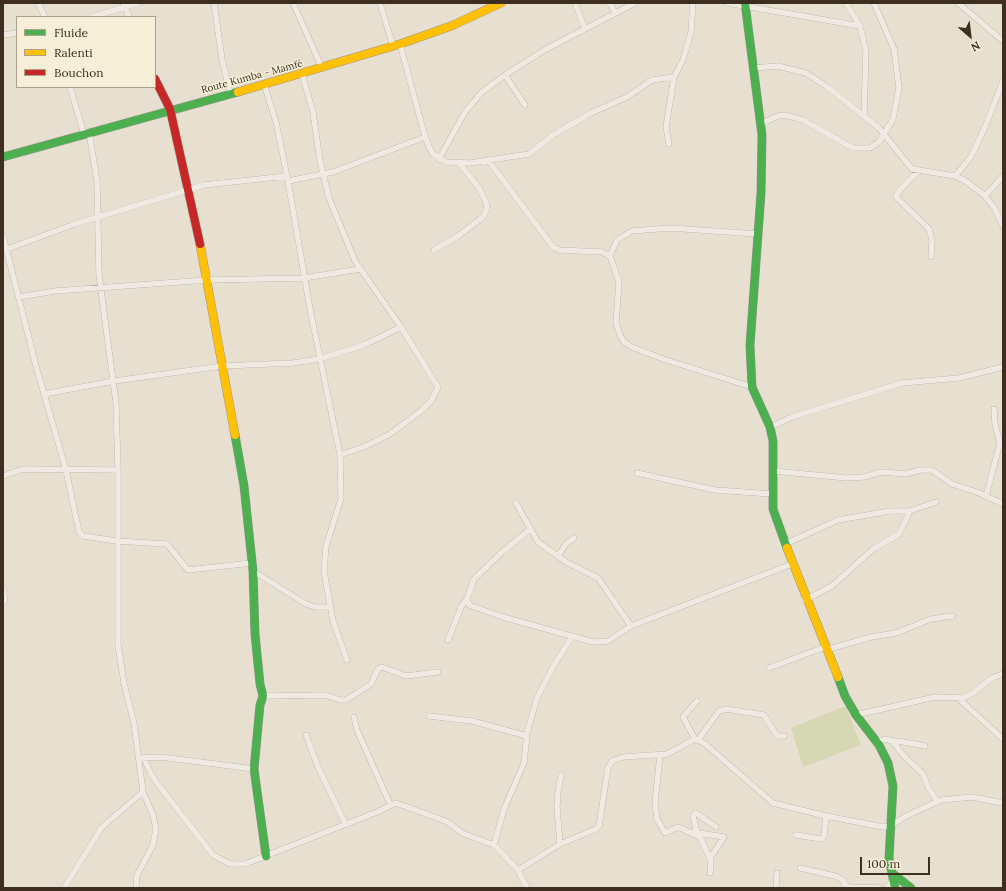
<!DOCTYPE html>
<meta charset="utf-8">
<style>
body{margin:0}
#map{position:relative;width:1006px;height:891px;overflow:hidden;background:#e7e0d1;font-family:Lora,serif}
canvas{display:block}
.frame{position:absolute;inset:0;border:4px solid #3d2e20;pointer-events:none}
.legend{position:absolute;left:16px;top:16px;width:140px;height:72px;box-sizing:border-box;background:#f7eed8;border:1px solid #ada18e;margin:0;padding:5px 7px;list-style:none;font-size:12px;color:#3d2e20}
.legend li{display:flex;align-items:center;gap:8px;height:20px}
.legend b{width:20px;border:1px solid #ada18e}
.north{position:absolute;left:950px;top:16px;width:40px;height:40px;-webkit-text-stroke:3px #f7eed8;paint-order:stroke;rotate:152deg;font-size:11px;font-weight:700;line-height:16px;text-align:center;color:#3d2e20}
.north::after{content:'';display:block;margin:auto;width:14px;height:18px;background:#3d2e20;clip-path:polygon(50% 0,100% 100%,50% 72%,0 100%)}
.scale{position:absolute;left:860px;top:857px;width:70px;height:18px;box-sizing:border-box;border:2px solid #3d2e20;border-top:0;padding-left:5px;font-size:12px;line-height:14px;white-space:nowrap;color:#3d2e20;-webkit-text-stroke:3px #f7eed8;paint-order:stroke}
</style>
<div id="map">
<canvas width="1006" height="891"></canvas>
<div class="frame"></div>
<ul class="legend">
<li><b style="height:5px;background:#4caf50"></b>Fluide</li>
<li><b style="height:5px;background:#ffc107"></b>Ralenti</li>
<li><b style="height:5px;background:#c62828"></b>Bouchon</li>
</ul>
<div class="north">N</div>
<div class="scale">100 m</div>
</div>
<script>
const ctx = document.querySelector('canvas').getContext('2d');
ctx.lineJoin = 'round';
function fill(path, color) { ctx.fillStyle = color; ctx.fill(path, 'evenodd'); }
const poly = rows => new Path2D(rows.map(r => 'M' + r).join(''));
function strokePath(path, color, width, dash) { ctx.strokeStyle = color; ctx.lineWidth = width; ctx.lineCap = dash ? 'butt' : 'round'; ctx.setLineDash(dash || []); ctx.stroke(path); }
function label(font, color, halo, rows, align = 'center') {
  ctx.font = font + ' Lora,serif'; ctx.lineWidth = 3; ctx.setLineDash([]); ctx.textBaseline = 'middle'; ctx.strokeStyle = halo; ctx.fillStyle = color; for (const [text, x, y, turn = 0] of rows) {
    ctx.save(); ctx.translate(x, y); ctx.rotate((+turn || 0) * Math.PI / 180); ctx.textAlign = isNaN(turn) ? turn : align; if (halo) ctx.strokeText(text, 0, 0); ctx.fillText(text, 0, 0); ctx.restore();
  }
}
fill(poly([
 [846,706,861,745,803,767,791,728]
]), '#d6d7b3');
const street = poly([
 [38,3,45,17],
 [123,3,129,17],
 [214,3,222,59,230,93],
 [293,3,322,68],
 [380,3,393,46],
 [575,3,585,29],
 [610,3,615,13],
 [727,3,860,26],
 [846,3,860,26,866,51,864,116],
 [958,3,1003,41],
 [92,17,138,3],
 [3,35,17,33],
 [400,44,424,133,430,149,434,155,446,162,470,163,529,154,553,135,591,113,627,97,652,80,674,77,683,60,691,32,693,3],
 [753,68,778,66,806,73,826,86,879,128,912,169,955,176,964,180,983,194,994,207,1003,226],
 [302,74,313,112,320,161,329,198,355,261,401,327,438,387,431,401,421,411,390,434,366,446,340,455],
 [505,75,525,105],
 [264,84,276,122,288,181,310,309,340,455,341,499,326,546,324,571,333,621,347,660],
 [70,87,84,134],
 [760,124,778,116,785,115,803,120,853,148,870,148,879,142,893,119,899,88,894,49,874,3],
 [89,132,97,181,99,275,116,403,118,470,118,645,124,683,134,723,143,792,153,815,156,829,153,845,137,875,136,888],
 [669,144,666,127,674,77],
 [439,159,465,112,482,92,505,75,546,49,635,3],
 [488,160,553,247,559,250,602,252,610,256,619,282,616,323,620,335,624,342,632,347,663,359,752,387],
 [918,171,899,191,896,197,929,229,932,240,931,257],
 [955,176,971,157,985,127,1003,81],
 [288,181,333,172,425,137],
 [985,196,1003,176],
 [3,236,36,366,66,470,79,532,83,536,117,541,167,544,188,570,252,563],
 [7,249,75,224,204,185,287,176],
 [434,250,458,236,483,217,487,209,486,202,479,188,460,164],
 [610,256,617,240,632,231,669,228,758,234],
 [19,297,55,291,207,280,304,278,360,269],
 [44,394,114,381,222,366,293,363,319,359,364,345,401,327],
 [770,427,792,417,902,383,959,378,1003,367],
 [773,471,847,478,864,477,881,472,906,474,920,470,932,470,952,484,977,492,1003,504],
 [637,473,715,490,772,494],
 [3,476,23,469,118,470],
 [986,496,1000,443,995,424,994,409],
 [516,503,538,542,566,562,598,578,631,626,792,564],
 [530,529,502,552,474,579,467,599,469,605,503,617,593,642,608,641,631,626],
 [785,544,838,520,890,511,910,511,936,502],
 [558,556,566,544,574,538],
 [253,571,306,604,315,607,329,607],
 [3,589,5,600,3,602],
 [805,600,832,586,873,549,899,534,910,511],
 [448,640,462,605,467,599],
 [826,650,871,637,896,633,931,619,952,616],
 [769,668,825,647],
 [263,696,325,695,340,700,346,700,371,684,378,669,382,667,406,676,438,672],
 [958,698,1003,739],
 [856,715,935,697,963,698,973,693,992,678,1003,674],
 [429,716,472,721,527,736],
 [354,717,357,730,390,804],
 [306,735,318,767,345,823],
 [695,739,683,717,697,701],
 [698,740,719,711,726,709,764,715,777,736,784,736],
 [892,741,904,742,925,746],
 [876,742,885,739,892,741,905,757,923,774,928,787,937,801],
 [660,755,655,803,657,819,665,833,678,827,700,837,711,861,710,873],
 [141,758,161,757,254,769],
 [144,758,150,772,157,783,213,855,230,864,245,864,377,812,396,803,440,819,449,823,462,833,494,845,504,809,524,763,527,733,537,698,554,665,572,637],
 [693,832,724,837,710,858],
 [697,833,693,816,696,813,716,827],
 [796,835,821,839,824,836,826,816],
 [560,844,557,807,558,792,561,775],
 [494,845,518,870,527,888],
 [800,868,835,876,843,880,845,885,849,887,880,888],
 [518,870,560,844,596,829,599,826,608,768,612,761,623,757,667,754,695,739,704,743,773,803,826,816,883,827,890,826,906,816,941,800,972,797,1003,803],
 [64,888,102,827,143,792],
 [776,888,777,873],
 [887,888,893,880]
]);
const fast = poly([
 [745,3,762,135,761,193,750,345,752,387,770,427,773,441,773,509,787,548],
 [3,157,238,92],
 [235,435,244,486,253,571,255,634,260,684,263,696,260,705,254,769,266,856],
 [838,677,845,696,856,715,879,745,888,763,893,786,889,858,895,888],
 [892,873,911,888]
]);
const slow = poly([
 [238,92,400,44,451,26,501,3],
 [200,244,235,435],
 [787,548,838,677]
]);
const jam = poly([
 [155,79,170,109,200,244]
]);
strokePath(street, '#ada599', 6);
strokePath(fast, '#9c958a', 9);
strokePath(slow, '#9c958a', 9);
strokePath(jam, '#9c958a', 9);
strokePath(street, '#efebe3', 5.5);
strokePath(fast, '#4caf50', 8);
strokePath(slow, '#ffc107', 8);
strokePath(jam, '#c62828', 8);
label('10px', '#3d2e20', '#f7eed8', [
 ["Route Kumba - Mamfé",252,77,-15]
]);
</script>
